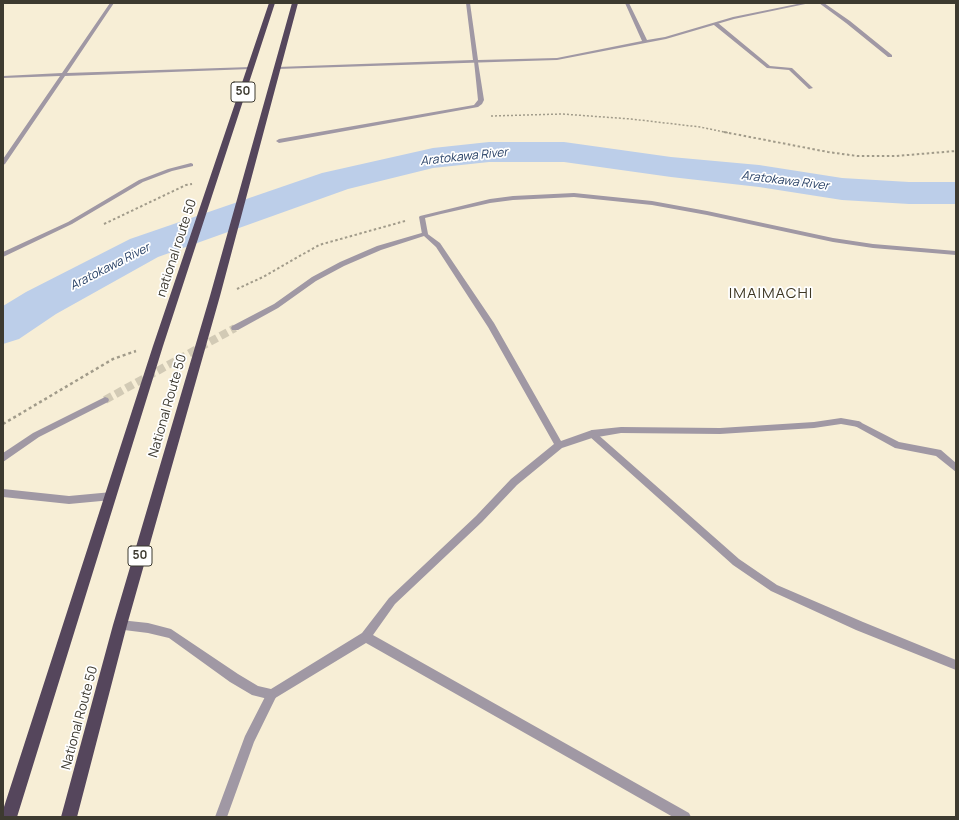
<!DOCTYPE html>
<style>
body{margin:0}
#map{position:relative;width:959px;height:820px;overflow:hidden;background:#f7eed6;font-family:Manrope,sans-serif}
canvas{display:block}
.frame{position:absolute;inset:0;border:4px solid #3d3a30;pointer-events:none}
</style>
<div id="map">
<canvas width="959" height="820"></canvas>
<div class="frame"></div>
</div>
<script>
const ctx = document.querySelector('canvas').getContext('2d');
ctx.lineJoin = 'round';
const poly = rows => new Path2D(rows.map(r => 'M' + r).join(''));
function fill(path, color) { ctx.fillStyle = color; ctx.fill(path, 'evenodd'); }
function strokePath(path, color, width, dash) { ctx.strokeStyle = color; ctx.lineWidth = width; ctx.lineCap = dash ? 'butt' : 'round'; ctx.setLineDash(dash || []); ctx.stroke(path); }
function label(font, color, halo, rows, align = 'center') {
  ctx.font = font + ' Manrope,sans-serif'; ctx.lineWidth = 3.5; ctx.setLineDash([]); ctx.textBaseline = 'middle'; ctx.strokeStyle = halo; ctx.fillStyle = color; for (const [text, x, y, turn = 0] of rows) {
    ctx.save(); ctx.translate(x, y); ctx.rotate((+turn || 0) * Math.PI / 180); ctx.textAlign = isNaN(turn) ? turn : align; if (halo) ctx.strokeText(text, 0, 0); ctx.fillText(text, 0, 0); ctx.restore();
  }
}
fill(poly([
 [489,142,564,142,671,157,759,165,842,178,909,182,956,182,956,204,909,204,842,200,759,187,671,177,564,162,489,162,433,168,348,189,158,257,56,314,19,339,3,344,3,306,26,292,130,239,322,173,433,148,489,142]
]), '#bccee9');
strokePath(poly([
 [105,400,235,328]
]), '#d2cab5', 8, [8, 4]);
strokePath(poly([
 [491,116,562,114,631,119,700,127,729,133]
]), '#a19b8a', 1.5, [2, 2]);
strokePath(poly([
 [724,132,828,152,857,156,896,156,956,151],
 [104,224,186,185,192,184],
 [237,289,263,277,319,245,405,221]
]), '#a19b8a', 2, [2.5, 2.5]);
strokePath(poly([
 [3,424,113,359,136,351]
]), '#a19b8a', 2.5, [3, 3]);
fill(poly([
 [110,3,114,3,67,73,251,67,253,68,251,69,65,76,5,164,3,165,3,159,60,76,3,78,3,76,62,73,110,3],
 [819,3,824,3,850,21,892,55,892,57,888,57,846,23,819,3],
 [714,23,718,23,770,66,792,68,813,88,809,89,789,70,767,68,714,25,714,23],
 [474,61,478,62,484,100,482,104,478,107,279,143,276,141,279,139,474,105,478,100,474,61],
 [191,163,193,164,193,166,172,171,143,182,72,224,3,257,3,252,68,222,139,180,168,169,191,163],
 [574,193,652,201,707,211,833,238,873,244,956,251,956,255,873,248,833,242,707,215,652,205,574,197,513,200,490,203,441,214,425,218,428,234,425,236,422,234,419,217,420,216,490,199,513,196,574,193],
 [858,421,899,442,941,450,956,463,956,472,936,456,895,448,855,426,854,424,855,422,858,421],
 [592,430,595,432,739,559,777,585,863,622,956,660,956,670,856,630,771,591,733,565,589,436,588,434,589,432,592,430],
 [272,690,276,691,277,695,254,742,227,817,215,817,245,736,268,691,272,690]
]), '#a098a4');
fill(poly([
 [466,3,470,3,478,60,557,58,642,41,625,3,629,3,647,40,665,37,733,17,802,3,810,3,734,19,666,39,557,60,277,69,275,68,277,67,473,60,466,3],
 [425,232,440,243,494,323,561,441,592,430,621,427,720,428,814,422,841,418,858,421,861,422,862,424,861,426,858,427,841,424,814,428,720,434,621,433,592,438,562,448,517,485,482,522,395,604,373,635,689,813,691,817,673,817,366,643,272,700,252,695,230,682,169,638,148,633,116,629,115,625,116,621,120,620,148,623,171,629,238,674,258,686,271,689,362,633,389,598,476,516,511,479,554,444,488,327,436,247,424,236,381,250,344,266,316,281,278,308,238,330,232,330,231,328,232,326,274,304,312,277,340,262,377,246,425,232],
 [105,397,108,398,109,400,108,402,39,437,3,462,3,453,33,433,105,397],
 [3,489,69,496,112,492,115,493,116,496,115,499,112,500,69,504,3,497,3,489]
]), '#a098a4');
fill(poly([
 [269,3,275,3,163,346,17,817,3,817,3,810,153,346,269,3],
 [292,3,298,3,220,296,127,625,77,817,61,817,113,625,210,296,292,3]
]), '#55465c');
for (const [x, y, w] of [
 [243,92,24],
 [140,556,24]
]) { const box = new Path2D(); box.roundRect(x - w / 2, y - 10, w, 20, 3); ctx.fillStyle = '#fff'; ctx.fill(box); strokePath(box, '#3d3a30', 1); }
label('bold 12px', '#3d3a30', null, [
 ["50",243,92],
 ["50",140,556]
]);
label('italic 12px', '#274066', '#fff', [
 ["Aratokawa River",464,157,-6],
 ["Aratokawa River",785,181,7],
 ["Aratokawa River",110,267,-27]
]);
label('13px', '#3d3a30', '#fff', [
 ["national route 50",177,248,-72],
 ["National Route 50",168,406,-74],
 ["National Route 50",80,718,-75]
]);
ctx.letterSpacing = '1px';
label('15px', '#3d3623', '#fff', [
 ["IMAIMACHI",771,294]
]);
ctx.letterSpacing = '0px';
</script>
